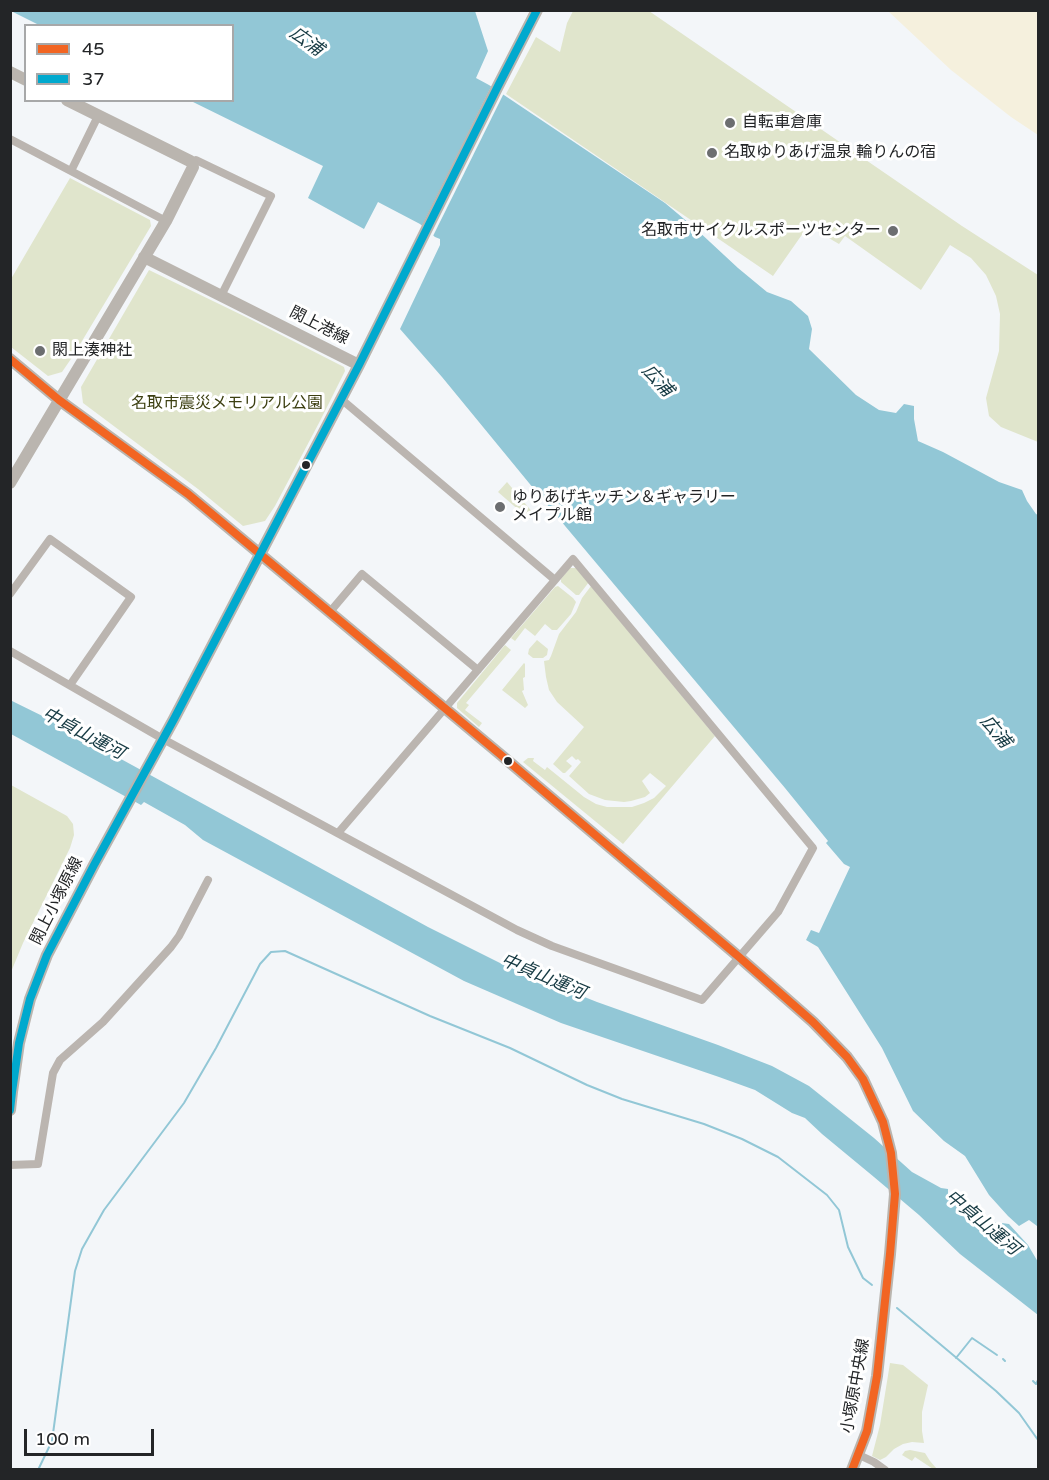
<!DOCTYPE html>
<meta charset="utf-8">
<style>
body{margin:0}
#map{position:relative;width:1049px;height:1480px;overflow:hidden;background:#f3f6f9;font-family:"Varela Round",sans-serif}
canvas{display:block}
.frame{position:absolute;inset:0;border:12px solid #232527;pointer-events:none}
.legend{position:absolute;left:24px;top:24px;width:210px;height:78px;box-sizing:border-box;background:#fff;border:2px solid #a7a8a9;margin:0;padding:8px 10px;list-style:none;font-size:18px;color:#232527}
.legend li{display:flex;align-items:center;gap:12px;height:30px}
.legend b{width:30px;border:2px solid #a7a8a9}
.scale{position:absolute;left:24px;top:1429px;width:130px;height:27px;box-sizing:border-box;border:3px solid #232527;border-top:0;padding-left:8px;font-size:18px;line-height:21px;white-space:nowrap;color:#232527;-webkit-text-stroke:4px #fff;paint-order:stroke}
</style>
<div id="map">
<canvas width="1049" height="1480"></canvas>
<div class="frame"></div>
<ul class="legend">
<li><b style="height:8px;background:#f26522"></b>45</li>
<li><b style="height:8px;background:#00a9ce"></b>37</li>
</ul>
<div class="scale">100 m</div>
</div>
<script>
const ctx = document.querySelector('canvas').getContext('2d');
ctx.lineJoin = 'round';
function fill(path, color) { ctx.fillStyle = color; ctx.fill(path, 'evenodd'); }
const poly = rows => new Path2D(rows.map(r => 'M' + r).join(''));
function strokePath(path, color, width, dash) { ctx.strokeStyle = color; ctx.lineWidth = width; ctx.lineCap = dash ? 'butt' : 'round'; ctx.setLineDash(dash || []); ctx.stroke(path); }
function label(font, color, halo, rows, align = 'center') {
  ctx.font = font + ' "Varela Round","Noto Sans JP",sans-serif'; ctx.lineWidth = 6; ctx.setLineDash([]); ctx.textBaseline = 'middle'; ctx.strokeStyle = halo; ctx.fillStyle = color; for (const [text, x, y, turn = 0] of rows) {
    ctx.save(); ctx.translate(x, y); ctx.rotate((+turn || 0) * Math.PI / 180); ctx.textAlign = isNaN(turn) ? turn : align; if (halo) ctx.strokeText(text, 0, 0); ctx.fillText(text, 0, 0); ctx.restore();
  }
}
fill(poly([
 [573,11,649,11,962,226,1038,275,1038,442,1001,427,989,416,986,398,999,351,1000,314,996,296,986,275,971,258,950,245,921,290,845,236,839,244,808,226,773,276,506,94,536,37,560,52,567,23],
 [70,178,150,220,151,226,73,356,62,372,48,376,11,347,11,279],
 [149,270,248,318,344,367,345,371,320,421,275,506,265,521,243,526,198,489,83,403,81,387],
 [507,482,534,514,529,519,498,492],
 [570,568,577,568,589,582,579,595,576,595,561,582,561,579],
 [558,586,573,598,576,602,571,614,557,630,552,630,545,624,535,636,525,628,515,641,511,638,555,587],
 [591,586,715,736,623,844,523,762,528,758,534,758,533,761,545,770,547,767,584,797,596,804,607,807,632,807,644,803,654,798,666,786,650,773,642,781,650,793,645,797,631,801,624,802,605,800,589,794,569,776,581,762,578,759,576,760,572,756,566,761,572,766,565,773,563,773,553,764,584,727,557,702,549,690,546,677,544,661,549,660,551,656,559,634,576,612,582,598],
 [537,640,548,649,547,655,543,658,533,658,528,654,529,649],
 [505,645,511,650,466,703,469,705,465,710,482,723,479,727,457,708,457,703],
 [524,663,525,664,525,677,523,678,524,690,522,691,528,705,525,708,502,690],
 [11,785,67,816,73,824,74,835,70,848,23,943,11,972],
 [890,1363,903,1365,928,1385,922,1412,922,1431,924,1443,912,1442,903,1444,894,1449,886,1457,880,1460,872,1456,880,1425],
 [910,1450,925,1453,930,1461,937,1469,933,1469,915,1457,912,1461,902,1455,905,1451]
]), '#e0e5cc');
fill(poly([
 [888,11,1038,11,1038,135,1011,117,951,70]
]), '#f5f0dd');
fill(poly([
 [11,11,475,11,488,51,476,78,489,85,665,203,696,229,738,268,767,292,791,301,808,316,812,329,809,349,856,395,879,410,896,413,904,404,914,406,914,419,918,441,943,452,999,482,1022,490,1027,501,1036,514,1038,515,1038,1237,1037,1226,1029,1220,1019,1226,1008,1216,989,1195,965,1156,944,1141,913,1111,882,1048,818,947,806,940,811,930,819,933,850,867,844,864,826,843,828,841,785,788,529,483,442,377,400,329,440,245,440,239,435,237,420,224,378,202,364,229,308,198,323,166,191,101,232,100,232,26,39,25],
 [10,700,77,733,110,753,428,927,504,965,597,1002,718,1045,772,1066,809,1086,874,1138,912,1172,941,1188,948,1189,948,1196,966,1211,980,1220,1009,1224,1028,1245,1038,1262,1038,1315,960,1254,919,1215,874,1177,822,1134,805,1118,792,1113,755,1090,719,1077,561,1023,464,981,203,840,185,825,144,802,141,805,11,734]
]), '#92c7d6');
fill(poly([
 [493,83,505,91,433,236,421,228]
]), '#f3f6f9');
strokePath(poly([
 [897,1308,996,1391,1019,1413,1038,1440],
 [956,1358,972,1338,997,1355],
 [1003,1359,1005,1361],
 [1033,1381,1036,1384,1038,1380],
 [38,1470,52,1441,75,1271,82,1249,104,1210,184,1103,216,1048,260,964,271,952,285,951,430,1016,510,1048,587,1085,622,1099,704,1124,742,1139,778,1157,827,1195,839,1210,848,1247,863,1278,872,1285]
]), '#92c7d6', 2);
strokePath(poly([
 [10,139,166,221],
 [192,163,196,160,271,196,221,296],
 [71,171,98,116],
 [341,399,555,580],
 [10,594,50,539,131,597,70,685],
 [329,613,362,574,478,670],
 [10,651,163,739,517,930,552,946,702,1000,778,912,813,848,573,559,338,833],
 [10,1165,38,1164,53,1073,60,1060,103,1022,171,947,179,936,208,880],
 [859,1455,874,1462,885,1470]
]), '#bbb5b0', 8);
strokePath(poly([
 [10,72,26,80],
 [144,257,359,365],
 [10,359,59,400,188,494,501,755,739,957,813,1022,847,1057,863,1079,883,1122,891,1153,895,1194,890,1254,877,1376,867,1431,852,1470],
 [10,483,166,221,193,167,192,163,190,161,67,100],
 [10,1110,12,1092,19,1043,30,999,47,955,94,865,174,719,359,365,498,86,537,10]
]), '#bab5af', 12);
strokePath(poly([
 [10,359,59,400,188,494,501,755,739,957,813,1022,847,1057,863,1079,883,1122,891,1153,895,1194,890,1254,877,1376,867,1431,852,1470]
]), '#f26522', 8);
strokePath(poly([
 [10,1110,12,1092,19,1043,30,999,47,955,94,865,174,719,359,365,498,86,537,10]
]), '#00a9ce', 8);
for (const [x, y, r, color] of [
 [730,123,6,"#6c6e70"],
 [712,153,6,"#6c6e70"],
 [893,231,6,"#6c6e70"],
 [40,351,6,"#6c6e70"],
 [306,465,5,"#232527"],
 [500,507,6,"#6c6e70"],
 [508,761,5,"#232527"]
]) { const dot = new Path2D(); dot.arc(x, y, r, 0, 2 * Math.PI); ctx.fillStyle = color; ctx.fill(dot); strokePath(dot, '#fff', 2); }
label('16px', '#232527', '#fff', [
 ["自転車倉庫",742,123],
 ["名取ゆりあげ温泉 輪りんの宿",724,153],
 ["名取市サイクルスポーツセンター",881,231,"right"],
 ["閖上湊神社",52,351],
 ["ゆりあげキッチン＆ギャラリー",512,498],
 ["メイプル館",512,516]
], 'left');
label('16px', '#232527', '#fff', [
 ["閖上港線",319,326,27],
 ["閖上小塚原線",57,901,-63],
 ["小塚原中央線",856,1386,-80]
]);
label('16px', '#3c3f11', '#fff', [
 ["名取市震災メモリアル公園",227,404]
]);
label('italic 18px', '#163a43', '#fff', [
 ["広浦",306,42,36],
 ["広浦",657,381,47],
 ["広浦",995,732,50],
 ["中貞山運河",83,734,28],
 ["中貞山運河",543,977,23],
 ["中貞山運河",982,1223,40]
]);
</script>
